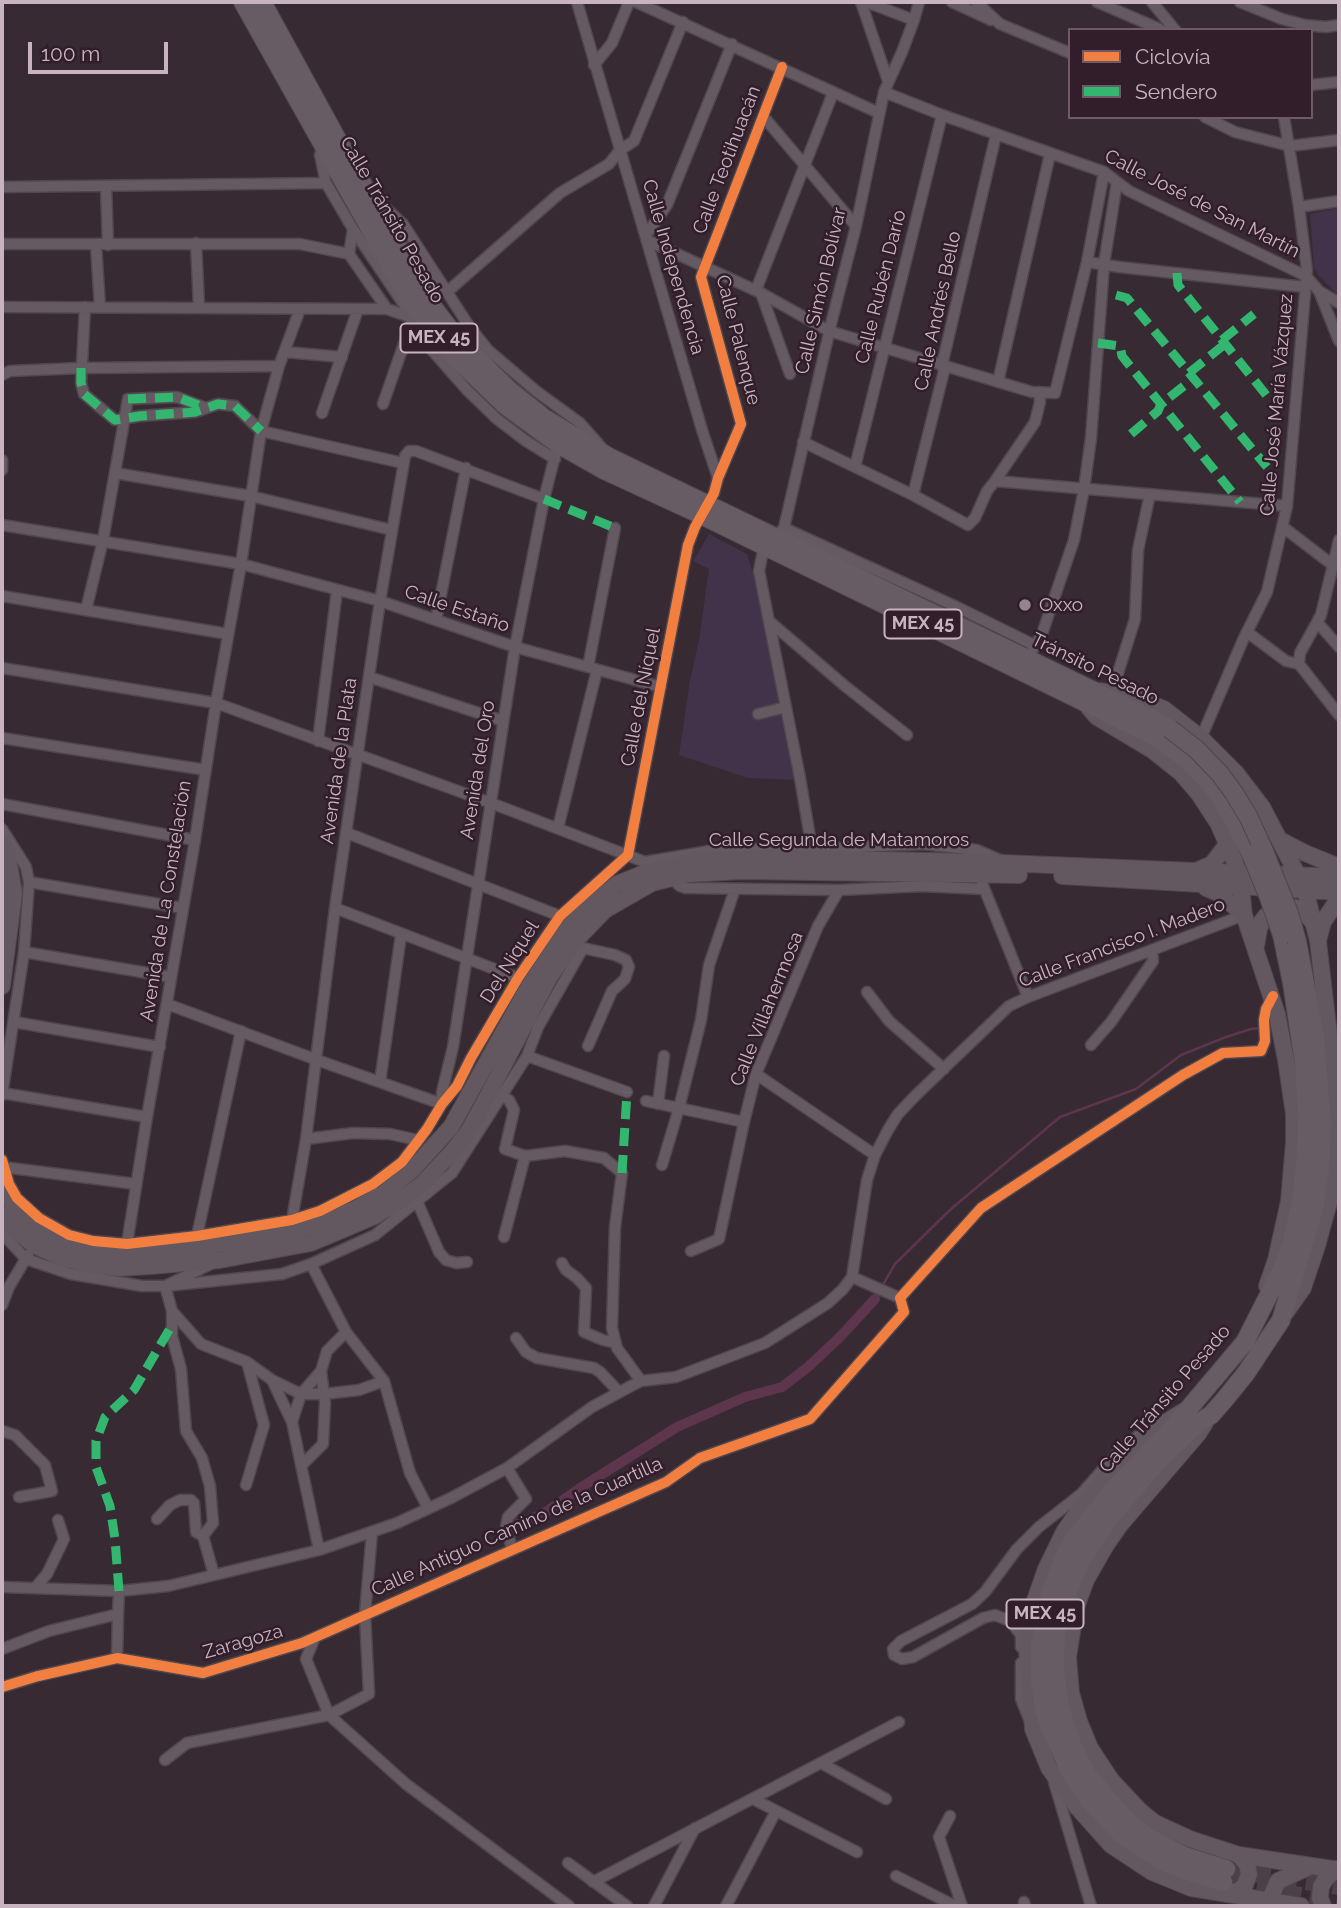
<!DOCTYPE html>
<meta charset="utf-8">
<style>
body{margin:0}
#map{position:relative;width:1341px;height:1908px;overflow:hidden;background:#372a33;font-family:Raleway,sans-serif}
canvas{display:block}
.frame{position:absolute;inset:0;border:4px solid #c8b4c0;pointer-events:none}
.legend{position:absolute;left:1068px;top:28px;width:245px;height:91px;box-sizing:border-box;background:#321d2a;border:2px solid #6e5966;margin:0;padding:9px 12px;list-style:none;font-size:21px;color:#c8b4c0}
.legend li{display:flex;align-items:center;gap:14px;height:35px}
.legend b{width:35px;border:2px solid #6e5966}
.scale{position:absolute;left:28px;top:42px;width:140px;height:32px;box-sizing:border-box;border:4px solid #c8b4c0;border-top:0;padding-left:9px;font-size:21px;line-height:24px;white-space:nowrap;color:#c8b4c0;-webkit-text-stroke:5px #321d2a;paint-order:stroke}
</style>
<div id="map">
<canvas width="1341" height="1908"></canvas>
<div class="frame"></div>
<ul class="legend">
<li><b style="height:9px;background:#f27e40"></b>Ciclovía</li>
<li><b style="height:9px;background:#33b770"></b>Sendero</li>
</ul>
<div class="scale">100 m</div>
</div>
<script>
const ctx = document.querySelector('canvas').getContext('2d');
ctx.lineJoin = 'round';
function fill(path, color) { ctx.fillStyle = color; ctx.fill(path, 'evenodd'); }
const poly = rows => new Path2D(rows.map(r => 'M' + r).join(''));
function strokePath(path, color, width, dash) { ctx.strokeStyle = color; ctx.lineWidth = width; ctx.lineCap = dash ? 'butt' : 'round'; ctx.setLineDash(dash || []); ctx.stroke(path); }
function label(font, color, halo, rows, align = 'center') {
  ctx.font = font + ' Raleway,sans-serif'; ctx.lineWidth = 5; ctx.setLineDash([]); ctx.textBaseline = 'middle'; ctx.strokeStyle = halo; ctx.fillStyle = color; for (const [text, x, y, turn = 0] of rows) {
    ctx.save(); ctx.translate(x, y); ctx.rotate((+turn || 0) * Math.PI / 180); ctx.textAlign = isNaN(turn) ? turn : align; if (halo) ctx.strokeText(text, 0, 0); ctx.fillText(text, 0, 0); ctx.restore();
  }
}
fill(poly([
 [1339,208,1339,296,1318,275,1314,267,1310,214],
 [709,534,747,554,758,590,798,780,748,778,679,755,690,680,699,640,709,569,693,561]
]), '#42324a');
strokePath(poly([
 [884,1283,895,1264,951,1209,1060,1117,1136,1089,1181,1055,1226,1037,1251,1029,1263,1028]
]), '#5d364e', 2.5);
strokePath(poly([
 [513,1526,543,1514,580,1488,677,1427,745,1397,782,1387,808,1367,840,1337,875,1299]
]), '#5d364e', 10);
strokePath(poly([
 [1226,1869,1339,1886],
 [1230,1883,1339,1903]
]), '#4d3f48', 18, [18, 9]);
const street = poly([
 [577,2,702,430,718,478],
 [636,2,879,113],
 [861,2,888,81],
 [866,2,914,20],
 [952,2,991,20],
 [976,2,1000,24,1070,53],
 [1097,2,1162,30],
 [1152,2,1175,30],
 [1240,2,1282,19,1305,25,1326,27,1339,25],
 [594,65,612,43,629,2],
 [1311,85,1339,82],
 [884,92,942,115,1104,172,1129,191,1306,276,1319,291,1339,303],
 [763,116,856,226],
 [1205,117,1235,132,1290,146,1339,140],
 [324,145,320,155,326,183,353,229,413,318,429,347,467,390,497,419,526,441,555,459],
 [106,186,108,245],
 [2,187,326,183],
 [376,199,403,224,469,326,488,350,536,391,580,423,603,449],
 [1299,207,1339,201],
 [353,229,349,254,387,309],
 [646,235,667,205,732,44],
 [647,240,761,293,829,331,1032,392,1055,393,1087,262,1104,172],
 [196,243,199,307],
 [2,244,300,244,349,254],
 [96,245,100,307],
 [1087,262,1119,267,1305,287],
 [756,290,833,93],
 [1319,291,1339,341],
 [447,292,560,193,609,164,620,150,634,141,683,22],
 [761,293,790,374],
 [2,307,387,309,413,318,423,324],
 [85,307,81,383,84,394,115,420,140,416,195,412,218,404,235,406,261,431,403,463],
 [285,352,342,357],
 [2,375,10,371,81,368,279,366],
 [998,382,1050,154],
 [383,404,413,318],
 [322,413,358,309],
 [803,442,913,495,968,525,975,518,987,491,995,481,1035,422,1040,402,1039,392],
 [2,460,2,470],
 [855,467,942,115],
 [115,473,250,496,392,530],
 [995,481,1287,506],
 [714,493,718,478,741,424,701,277,782,67],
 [913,495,944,371,942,365,996,135],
 [2,525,241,564,380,601,515,647,661,687],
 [1283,527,1334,566],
 [784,528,959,608,1036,646],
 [775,537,784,528,832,320,856,226,884,92,902,52,914,20,919,2],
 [764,546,759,571,800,778,812,849],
 [2,596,228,634],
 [86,610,103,540,128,399,177,397,206,408],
 [436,620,466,468],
 [769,621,845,686,907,735],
 [1318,623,1339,647],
 [1247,632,1286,661,1299,664,1339,715],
 [1027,659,1042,634,1074,540,1084,489,1091,438,1104,264,1117,182],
 [1299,664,1300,653,1321,615,1339,540],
 [588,667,615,528],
 [2,668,216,703,491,803,645,862,721,849,812,849,923,844,977,850,1000,860],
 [369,677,503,721],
 [1112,692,1135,619,1138,550,1150,494],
 [758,714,786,707],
 [2,738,206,770],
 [1201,738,1243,640,1267,592,1287,506,1307,270,1299,207,1284,117],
 [318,741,337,590],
 [2,804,195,840],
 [558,828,597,670],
 [2,829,26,867,29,882,24,952,2,1095],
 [347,833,560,916],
 [668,875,680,886,686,888,839,890,922,886,984,889],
 [29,882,182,908],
 [982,883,1028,997],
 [335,908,518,978],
 [24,952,171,977],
 [867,992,889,1021,944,1069],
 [167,1004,317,1060,442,1104],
 [14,1022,160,1047],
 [1091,1045,1111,1022,1153,961,1152,950],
 [527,1056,627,1092],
 [756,1074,875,1155],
 [380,1082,401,935],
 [2,1093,147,1117],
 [502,1096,509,1100,514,1110,505,1149,525,1156,504,1237],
 [646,1101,744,1122],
 [442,1104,442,1092,453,1047,515,647,544,499,558,444],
 [658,1104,664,1056],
 [306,1139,353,1133,390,1134,418,1140],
 [525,1156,565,1151,604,1158,622,1173,615,1227,612,1328,617,1348,641,1381],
 [2,1160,9,1184,17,1198,39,1218,69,1235,93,1241,127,1244,197,1236,292,1220,320,1211,373,1184,402,1162,427,1129,442,1104,457,1086,471,1058,518,978,560,916,628,855,688,545,695,527],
 [662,1165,679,1108,701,1020,709,965,735,889],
 [3,1167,136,1184],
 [417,1201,439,1252,446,1260,456,1263,467,1262],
 [292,1220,306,1139,335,908,380,601,405,456,409,451,416,451,544,499],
 [2,1233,26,1259,71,1274,142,1286,165,1286,282,1274,311,1264,375,1235,452,1173,527,1056,538,1027,583,948,615,955,626,960,629,967,625,979,612,991,588,1046],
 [197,1236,241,1031],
 [127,1244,147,1117,195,840,216,703,241,564,261,431,279,366,300,309],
 [691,1251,719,1239,744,1122,756,1074,818,926,839,890],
 [562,1263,566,1270,577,1278,586,1288,584,1332,603,1340,616,1343],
 [311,1264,346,1332,384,1381,410,1473,428,1508],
 [852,1277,900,1298],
 [2,1305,9,1287,28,1255],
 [172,1311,201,1344,247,1362,272,1380,292,1422,319,1550],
 [516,1338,526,1352,537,1358,594,1368,600,1372,619,1392],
 [272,1380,301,1394,324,1394,359,1390,384,1381],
 [292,1422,301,1394,321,1371],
 [2,1431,15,1435,45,1465,52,1491,19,1497],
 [302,1465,323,1444,325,1403,321,1371,327,1351,346,1332],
 [507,1468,526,1499,508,1517,506,1527,512,1549],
 [246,1485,264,1425,247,1362],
 [157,1519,170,1505,180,1500,191,1500,194,1503,196,1532,203,1536,213,1523,210,1486,202,1458,186,1431,181,1369,172,1336,172,1311,165,1286,211,1264],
 [203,1536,214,1575],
 [2,1587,119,1591,168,1586,319,1550,397,1523,451,1498,507,1468,592,1407,631,1386,641,1381,676,1377,765,1343,828,1303,843,1289,852,1277,867,1180,875,1155,888,1130,898,1114,915,1096,1009,1006,1028,997,1244,915],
 [35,1588,47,1574,64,1539,58,1520],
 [315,1637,306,1659,329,1715,406,1784,569,1906],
 [1021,1647,1021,1635,1010,1621,995,1615,983,1618,913,1657,902,1659,894,1655,893,1649,901,1641,972,1604,985,1592,1017,1549,1039,1527,1081,1494,1120,1450,1138,1436,1149,1431],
 [2,1649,49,1631,118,1614,119,1591],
 [117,1658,118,1614],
 [1021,1663,1021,1699,1029,1719],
 [2,1687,38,1676,117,1658,203,1673,302,1643,666,1482,700,1458,810,1419,904,1312,900,1298,981,1208,1183,1075,1223,1053,1261,1051,1265,1041,1264,1020,1266,1009,1273,996],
 [165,1760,187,1743,329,1715,369,1694,365,1614,372,1532],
 [821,1763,886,1799],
 [1054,1782,1091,1906],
 [753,1799,857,1852],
 [950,1816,939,1837,962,1906],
 [568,1863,627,1906],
 [896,1876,955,1906],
 [593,1882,899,1722],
 [1024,1902,1025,1906],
 [654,1906,695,1828],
 [726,1906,776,1811]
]);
const secondary = poly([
 [1101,691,1134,697,1164,709,1201,738,1236,773,1262,807,1305,889,1318,941,1330,1044,1336,1133,1334,1184,1317,1246,1303,1288,1286,1312],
 [1089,708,1097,717,1152,750,1181,773,1199,794,1218,823,1235,862,1241,886,1244,915,1277,1014,1286,1060,1294,1114,1294,1142,1289,1201,1276,1260,1267,1286],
 [1280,840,1305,853,1339,867],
 [2,842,7,852,14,893,2,986],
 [1198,870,1212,864,1228,843],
 [1062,876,1339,892],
 [2,887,2,903],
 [1206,888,1220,894,1244,915],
 [1318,941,1323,922,1339,898],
 [1256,946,1259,929,1262,921,1266,916,1276,908,1287,906,1297,908,1303,911,1313,922],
 [2,1189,20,1215,42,1232,66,1244,97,1251,129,1253,186,1248,254,1239,318,1225,355,1209,384,1193,411,1171,451,1127,528,988,569,926,592,904,617,884,642,874,696,861,779,858,979,862,1339,877],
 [2,1215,10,1225,34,1245,62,1258,90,1265,118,1268,151,1266,220,1260,311,1243,375,1216,399,1201,422,1184,453,1151,468,1132,486,1099,550,976,575,941,605,910,652,883,688,874,741,871,1019,875],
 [1184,1411,1158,1427,1107,1477,1079,1510,1064,1532,1046,1569,1032,1609,1027,1648,1033,1729,1049,1768,1077,1807,1111,1845,1152,1872,1191,1888,1301,1906],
 [1205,1423,1198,1434,1120,1525,1106,1545,1086,1580,1076,1607,1068,1657,1071,1693,1079,1721,1090,1748,1111,1780,1139,1810,1155,1823,1190,1839,1239,1855,1339,1870],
 [1225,1893,1239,1891,1245,1885,1249,1874,1247,1864,1239,1855],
 [1267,1906,1278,1881,1309,1867],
 [1323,1906,1320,1898,1321,1887,1326,1878,1337,1869]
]);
const primary = poly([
 [243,2,409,298,431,329,454,356,505,405,558,444,604,470,695,512,1152,735,1182,756,1210,783,1228,810,1251,854],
 [262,2,338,141,432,306,455,336,509,390,544,418,609,457,1148,717,1170,729],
 [1226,1869,1185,1856,1147,1837,1123,1817,1087,1774,1073,1747,1060,1708,1055,1671,1056,1634,1059,1619,1072,1580,1082,1559,1108,1520,1158,1461,1198,1423,1211,1415,1225,1399,1246,1373,1281,1320,1314,1209,1320,1169,1322,1126,1315,1036,1297,941],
 [1223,1882,1190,1872,1166,1863,1150,1853,1122,1835,1090,1801,1070,1772,1049,1725,1044,1710,1040,1681,1040,1644,1050,1594,1063,1559,1073,1541,1110,1493,1169,1432,1245,1342,1281,1271,1291,1245,1302,1197,1306,1151,1307,1114,1304,1063,1292,983,1282,935]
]);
strokePath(street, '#50464d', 13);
strokePath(secondary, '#51454c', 18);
strokePath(primary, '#51454c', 20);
strokePath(street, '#655a61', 10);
strokePath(secondary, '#63585f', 16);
strokePath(primary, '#675c63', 18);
const primaryBridge = poly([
 [1170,729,1196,749,1220,774,1234,793,1249,818,1264,851,1289,913,1297,941],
 [1251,854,1268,895,1282,935]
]);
strokePath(primaryBridge, '#51454c', 20, []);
strokePath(primaryBridge, '#675c63', 18);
strokePath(poly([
 [1177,273,1178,285,1267,396],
 [1116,295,1127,298,1267,467],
 [1222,340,1254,314],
 [1098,343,1120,346,1122,356,1240,502],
 [81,368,81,383,84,394,115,420,140,416,195,412,218,404,235,406,261,431],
 [1189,373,1225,344],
 [128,399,177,397,206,408],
 [1131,434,1158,411,1161,404,1194,378],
 [544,499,615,528],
 [622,1173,627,1092],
 [119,1591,115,1539,110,1506,96,1467,96,1441,105,1417,134,1390,172,1325]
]), '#33b770', 9, [18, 9]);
strokePath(poly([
 [2,1160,9,1184,17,1198,39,1218,69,1235,93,1241,127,1244,197,1236,292,1220,320,1211,373,1184,402,1162,427,1129,442,1104,457,1086,471,1058,518,978,560,916,628,855,688,545,695,527,714,493,718,478,741,424,701,277,782,67],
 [2,1687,38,1676,117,1658,203,1673,302,1643,666,1482,700,1458,810,1419,904,1312,900,1298,981,1208,1183,1075,1223,1053,1261,1051,1265,1041,1264,1020,1266,1009,1273,996]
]), '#f27e40', 10);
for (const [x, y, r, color] of [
 [1025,605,7,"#95848f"]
]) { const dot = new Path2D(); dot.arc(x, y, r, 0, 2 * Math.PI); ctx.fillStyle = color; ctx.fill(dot); strokePath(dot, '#321d2a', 2.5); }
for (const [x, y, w] of [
 [439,338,77],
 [923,624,77],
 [1045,1614,77]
]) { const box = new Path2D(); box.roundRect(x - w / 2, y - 14.5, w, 29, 5); ctx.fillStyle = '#321d2a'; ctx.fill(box); strokePath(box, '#c8b4c0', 2); }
label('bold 18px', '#c8b4c0', null, [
 ["MEX 45",439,338],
 ["MEX 45",923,624],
 ["MEX 45",1045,1614]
]);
label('19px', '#c8b4c0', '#321d2a', [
 ["Calle Teotihuacán",727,160,-69],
 ["Calle José de San Martín",1202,204,27],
 ["Calle Tránsito Pesado",392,220,60],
 ["Calle Independencia",673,267,74],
 ["Calle Rubén Darío",881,287,-76],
 ["Calle Simón Bolívar",821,291,-77],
 ["Calle Andrés Bello",938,311,-78],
 ["Calle Palenque",738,340,76],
 ["Calle José María Vázquez",1277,405,-85],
 ["Calle Estaño",457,609,19],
 ["Tránsito Pesado",1095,669,26],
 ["Calle del Níquel",641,697,-79],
 ["Avenida de la Plata",339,761,-82],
 ["Avenida del Oro",478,770,-81],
 ["Calle Segunda de Matamoros",839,840],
 ["Avenida de La Constelación",166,901,-81],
 ["Calle Francisco I. Madero",1122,943,-21],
 ["Del Niquel",510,962,-58],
 ["Calle Villahermosa",767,1009,-68],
 ["Calle Tránsito Pesado",1165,1399,-49],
 ["Calle Antiguo Camino de la Cuartilla",517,1527,-24],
 ["Zaragoza",243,1642,-16]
]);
label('19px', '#c8b4c0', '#321d2a', [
 ["Oxxo",1039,605]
], 'left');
</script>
